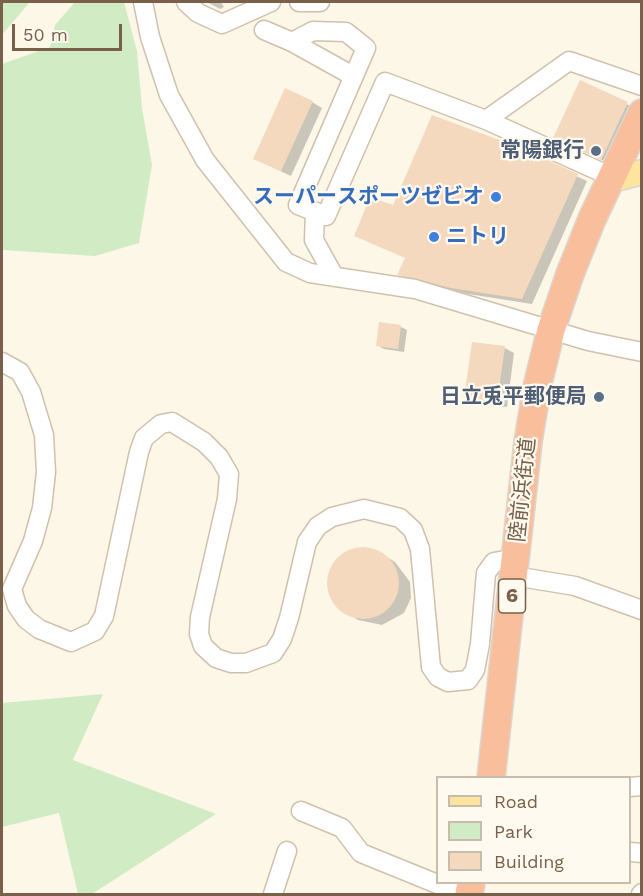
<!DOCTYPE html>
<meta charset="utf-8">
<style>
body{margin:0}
#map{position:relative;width:643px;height:896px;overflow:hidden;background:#fdf7e8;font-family:"Work Sans",sans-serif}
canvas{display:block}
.frame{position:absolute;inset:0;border:3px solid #79604a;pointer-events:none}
.legend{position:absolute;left:436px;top:776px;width:195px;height:108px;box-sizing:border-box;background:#fffaef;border:2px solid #c9bcad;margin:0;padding:8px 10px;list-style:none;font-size:18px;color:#79604a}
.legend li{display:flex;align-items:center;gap:12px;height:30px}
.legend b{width:30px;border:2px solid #c9bcad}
.scale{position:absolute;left:12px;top:24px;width:110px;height:27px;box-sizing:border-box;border:3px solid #79604a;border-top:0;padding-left:8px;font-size:18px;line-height:21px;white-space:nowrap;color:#79604a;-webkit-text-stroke:4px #fffaef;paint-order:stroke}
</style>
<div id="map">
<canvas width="643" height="896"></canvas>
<div class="frame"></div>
<ul class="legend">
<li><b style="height:8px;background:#fde49f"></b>Road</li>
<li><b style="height:16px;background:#d1ecc5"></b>Park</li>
<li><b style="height:16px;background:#f4d9be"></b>Building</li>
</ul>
<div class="scale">50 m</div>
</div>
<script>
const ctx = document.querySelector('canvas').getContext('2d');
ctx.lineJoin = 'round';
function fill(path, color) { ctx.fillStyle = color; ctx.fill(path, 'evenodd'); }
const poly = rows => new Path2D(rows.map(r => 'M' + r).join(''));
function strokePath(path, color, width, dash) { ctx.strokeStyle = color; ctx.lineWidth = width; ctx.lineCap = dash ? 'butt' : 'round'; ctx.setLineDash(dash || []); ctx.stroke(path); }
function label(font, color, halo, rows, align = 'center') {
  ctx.font = font + ' "Work Sans","Noto Sans JP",sans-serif'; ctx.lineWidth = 4.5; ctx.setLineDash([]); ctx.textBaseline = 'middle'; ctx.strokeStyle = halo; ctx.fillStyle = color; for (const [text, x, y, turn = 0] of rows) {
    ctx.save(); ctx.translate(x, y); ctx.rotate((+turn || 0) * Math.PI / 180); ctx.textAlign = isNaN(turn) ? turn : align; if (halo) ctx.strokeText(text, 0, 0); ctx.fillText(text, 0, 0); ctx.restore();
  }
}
fill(poly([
 [2,2,30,2,2,35],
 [75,2,124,2,137,51,142,108,152,165,139,243,95,256,2,250,2,64,50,47,55,25],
 [103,694,73,760,216,814,92,894,78,894,59,813,2,827,2,703]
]), '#d1ecc5');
fill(poly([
 [207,2,221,2,224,7,220,9],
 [580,82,637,109,611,164,564,143],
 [312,102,322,108,291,176,265,164],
 [520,150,587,181,532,304,462,293,409,280,399,274,406,258,393,207],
 [380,324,401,327,407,330,404,352,384,349,377,345],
 [505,348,514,353,507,407,475,403,465,397],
 [358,549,382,554,395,562,410,582,411,598,404,613,382,625,358,620,345,612,330,592,332,568,343,556]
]), '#0003');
fill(poly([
 [580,80,628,102,601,160,553,138],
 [285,88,313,101,281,171,253,159],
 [432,115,521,148,578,174,522,299,451,288,397,275,405,258,354,236,370,197,393,205],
 [379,322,401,325,398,349,376,346],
 [472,342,505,346,497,403,464,398],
 '327 583a36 36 0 1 1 72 0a36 36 0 1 1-72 0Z'
]), '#f4d9be');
const minor = poly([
 [143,2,150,37,169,95,205,160,286,262,310,273,415,289,588,341,642,352],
 [186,2,198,13,222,24,271,2],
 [299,2,320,2],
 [264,30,292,42],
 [353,76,292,42,313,31,346,32,366,48,298,205,326,216,385,82,486,120,612,177],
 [486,120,569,61,642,86],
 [315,212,314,240,334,276],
 [2,362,20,372,31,392,44,435,46,472,42,508,33,541,12,589,17,606,26,619,39,629,71,642,95,631,104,616,139,452,144,438,161,424,172,422,204,442,219,457,229,474,227,499,200,617,199,634,203,646,216,658,231,663,246,663,273,653,282,639,289,618,307,542,318,526,332,517,364,509,400,518,413,530,420,549,431,667,438,677,448,682,468,680,475,670,480,644,486,573,494,562,516,558],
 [514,576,575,586,642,610],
 [630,787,642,786],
 [301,811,342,828,361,853,462,894],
 [630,852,642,853],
 [273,894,287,851],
 [641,894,642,893]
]);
const major = poly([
 [612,177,620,178,642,172]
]);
const highway = poly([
 [491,778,528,442,537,387,551,330,570,274,592,219,642,113],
 [469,894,471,882]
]);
strokePath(minor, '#d0c0ac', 21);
strokePath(major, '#dcd6d0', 27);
strokePath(highway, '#dcd6d0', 30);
strokePath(minor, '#fff', 18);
strokePath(major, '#fde49f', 24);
strokePath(highway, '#f9bf9d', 27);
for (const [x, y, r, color] of [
 [596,151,6,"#5c6f8a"],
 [496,197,6,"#3f7fe0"],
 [434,237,6,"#3f7fe0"],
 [599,397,6,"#5c6f8a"]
]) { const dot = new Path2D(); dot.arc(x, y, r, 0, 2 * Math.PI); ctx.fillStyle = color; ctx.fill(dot); strokePath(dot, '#fffaef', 2); }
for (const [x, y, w] of [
 [512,596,27]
]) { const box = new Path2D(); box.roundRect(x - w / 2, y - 17, w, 34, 4.5); ctx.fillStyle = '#fffaef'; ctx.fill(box); strokePath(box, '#79604a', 1.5); }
label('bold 20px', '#79604a', null, [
 ["6",512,596]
]);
label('bold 21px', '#4e5e75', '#fffaef', [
 ["常陽銀行",584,151],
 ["日立兎平郵便局",587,397]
], 'right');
label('bold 21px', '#366cbe', '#fffaef', [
 ["スーパースポーツゼビオ",484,197],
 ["ニトリ",446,237,"left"]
], 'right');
label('21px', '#79604a', '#fffaef', [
 ["陸前浜街道",523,490,-84]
]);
</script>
